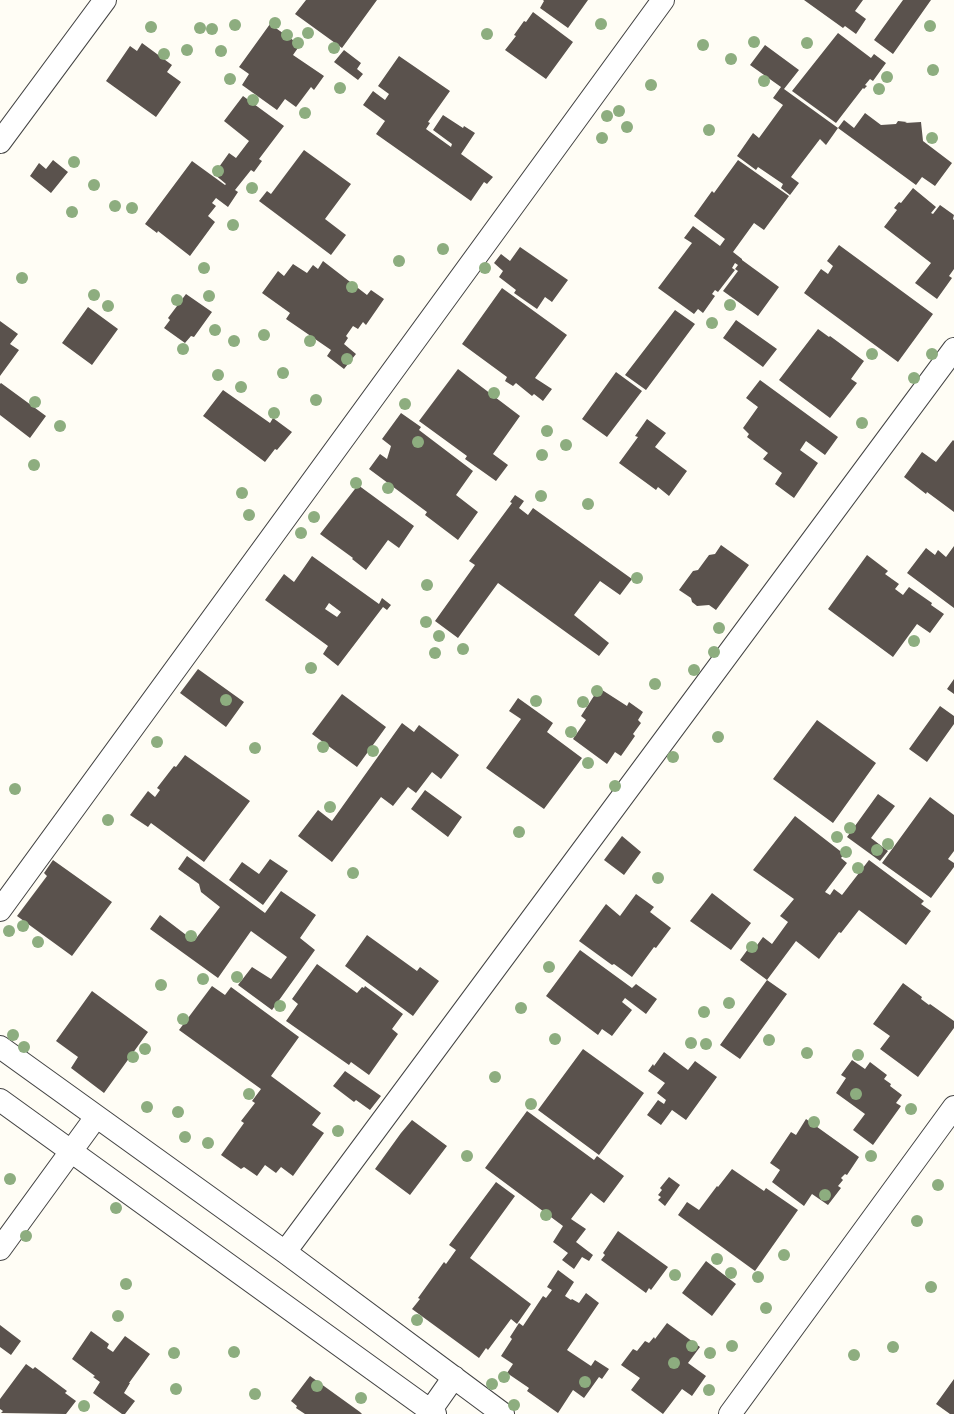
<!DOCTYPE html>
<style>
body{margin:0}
canvas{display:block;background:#fffdf5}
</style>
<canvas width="954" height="1414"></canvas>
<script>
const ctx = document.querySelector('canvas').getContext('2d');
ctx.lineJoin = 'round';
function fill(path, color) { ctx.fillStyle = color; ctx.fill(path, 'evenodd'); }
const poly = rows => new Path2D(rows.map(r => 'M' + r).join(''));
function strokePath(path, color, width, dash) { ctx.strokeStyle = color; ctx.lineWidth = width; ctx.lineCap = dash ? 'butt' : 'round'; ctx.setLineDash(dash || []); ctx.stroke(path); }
fill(poly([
 [306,0,377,0,342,48,295,14],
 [543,0,588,0,568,28,540,8,544,1],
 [804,0,863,0,855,11,866,19,856,34,845,26,843,28],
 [903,0,931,0,893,54,874,40],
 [533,12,573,42,546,79,505,50,516,36,514,35,524,21,526,22],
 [270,24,300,45,293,55,324,76,314,90,311,87,296,107,285,99,277,110,242,85,249,74,239,67],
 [838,33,871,58,874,54,886,63,873,81,870,79,865,85,867,86,864,89,863,88,836,123,792,91],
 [142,43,172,65,167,72,181,82,156,117,106,81,130,46,137,51],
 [765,45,799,70,784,89,838,128,826,145,820,139,791,177,799,183,790,195,781,188,783,184,758,167,756,170,737,156,753,133,759,138,783,105,773,98,781,87,750,65],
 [344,50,361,63,357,69,363,74,358,80,334,62],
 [399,56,450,91,428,122,430,123,426,129,451,147,452,144,433,130,443,115,463,128,464,126,475,133,461,154,493,177,487,184,484,182,471,201,376,134,385,121,363,105,373,91,385,100,389,94,378,86],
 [243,96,284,126,259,159,262,161,254,172,251,170,235,190,238,192,228,207,216,198,212,203,216,206,208,216,215,222,190,256,158,231,157,233,145,224,192,161,225,185,226,184,214,174,229,153,236,158,249,141,224,121],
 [865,113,881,125,896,124,898,121,907,122,905,123,921,122,923,141,952,163,935,186,922,177,916,185,838,128,844,120,854,128],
 [304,150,351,184,325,219,346,235,331,255,259,201,267,191,271,194],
 [53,160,68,172,51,193,30,176,39,163,46,169],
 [738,160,789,196,764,230,754,223,733,252,742,259,742,260,779,287,758,316,723,291,738,271,735,269,738,265,735,263,732,268,735,270,718,292,715,290,712,294,715,296,703,313,698,309,694,314,658,288,692,243,684,238,693,226,720,246,725,239,694,216,712,191,714,193],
 [913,188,936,207,931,213,933,214,940,205,954,215,953,219,954,220,954,269,949,276,952,278,937,299,915,283,931,263,884,227,897,210,894,208,899,202,901,203],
 [839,245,933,314,898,362,804,293,821,269,828,274,833,266,827,261],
 [520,247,568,280,552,302,545,297,537,309,514,293,516,290,499,277,503,271,494,263,501,254,510,261],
 [323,261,367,295,371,290,384,299,366,325,363,322,358,329,353,326,346,336,348,338,344,344,356,354,344,369,327,356,331,350,286,319,290,313,262,293,278,271,284,276,293,264,307,273,313,265,318,269],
 [502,288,567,335,535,378,552,389,543,401,534,394,532,396,516,383,513,386,505,381,507,377,462,344],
 [186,294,212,312,194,337,191,336,185,343,164,328,170,320,168,318],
 [88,307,118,329,92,365,62,343],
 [675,310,695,324,646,390,625,375],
 [736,320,777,349,763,367,723,338],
 [0,321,18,334,10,344,19,350,0,376],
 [818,329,829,337,830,336,864,361,851,379,857,383,830,418,779,380],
 [458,369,520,416,493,454,508,465,496,481,465,459,467,456,419,421],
 [616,372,642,391,607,437,582,419],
 [760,380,838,437,825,455,806,441,800,450,818,463,794,498,775,484,782,473,763,459,768,453,747,437,749,434,743,428,758,407,746,398],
 [1,383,46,416,30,438,0,415,0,384],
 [223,390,270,423,273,418,292,432,277,450,275,449,265,462,203,416],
 [401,413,421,427,419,430,473,471,456,495,478,512,458,540,425,515,427,512,369,469,380,454,387,459,391,446,382,439],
 [647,419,666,433,655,447,687,471,669,496,658,487,656,490,619,463,638,437,635,436],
 [953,440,954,441,954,512,927,492,926,494,904,477,922,452,936,462],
 [358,485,414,526,399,548,388,540,366,570,352,559,353,558,320,534],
 [515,495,524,501,519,508,528,515,533,508,632,579,620,595,600,581,574,615,609,643,599,656,498,583,458,638,435,621,475,565,469,561,512,503,510,502],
 [721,545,749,565,716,610,709,605,697,606,692,602,691,598,679,590,693,571,698,570,709,555,715,554],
 [954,546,954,608,907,573,926,548,935,555,938,550,946,557],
 [867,555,888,571,885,574,899,584,895,589,903,595,909,587,932,603,931,605,944,614,930,633,917,624,893,657,828,609],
 [312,556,379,604,382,598,391,605,387,610,383,607,338,666,323,654,328,646,265,600,284,574,294,582],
 [329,603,341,612,337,617,325,609],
 [198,669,244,702,226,727,180,693],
 [954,679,954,694,947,689],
 [599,688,627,706,629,702,643,712,638,720,641,723,633,734,635,736,621,756,615,752,607,764,573,739,586,720,581,716],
 [342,694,386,727,357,767,312,734],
 [518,698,553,723,547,732,582,758,544,809,486,768,521,719,509,711],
 [940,706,954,716,954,724,927,762,909,749],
 [817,720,876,763,833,823,773,779],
 [402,723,414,732,419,725,459,755,441,779,432,772,416,793,408,787,393,806,381,797,332,862,298,836,318,810,332,821],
 [185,755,250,801,204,862,151,823,148,827,130,815,148,791,155,797,160,790,157,788,174,766,176,767],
 [425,790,462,817,448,837,411,809],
 [878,794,895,806,871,838,888,851,880,861,847,837],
 [930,797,954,815,954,851,948,859,954,863,954,867,931,898,882,863],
 [795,816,844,854,841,858,847,863,825,892,830,895,834,889,842,895,869,860,924,901,921,904,931,911,906,945,859,910,841,933,839,932,819,959,796,941,767,980,740,960,748,949,752,952,763,937,772,944,788,922,780,916,794,899,753,870],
 [622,836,641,852,624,875,604,860],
 [187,856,265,913,281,891,316,915,300,938,315,950,272,1010,238,985,252,967,271,979,287,957,251,931,218,978,150,929,160,915,194,941,220,907,201,892,199,884,178,869],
 [270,859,288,871,263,905,229,880,242,862,259,874],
 [53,860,112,902,72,956,17,916,47,876,44,873],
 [712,893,751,923,731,950,690,921],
 [636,894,654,907,650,912,671,928,656,948,654,947,632,977,614,964,612,965,579,941,606,904,620,916],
 [367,935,417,971,420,967,439,981,413,1016,345,966],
 [580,950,632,988,636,984,657,999,646,1014,625,998,622,1002,632,1010,612,1036,602,1029,598,1035,546,996],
 [317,964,357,993,362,987,364,988,365,986,403,1014,392,1029,398,1034,369,1075,351,1062,349,1065,286,1021,298,1004,292,999],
 [767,980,787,994,740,1059,720,1045],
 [903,983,922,997,921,999,929,1005,930,1004,954,1021,954,1028,918,1077,880,1049,890,1036,873,1024],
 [212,986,225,995,231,987,299,1037,271,1076,321,1113,312,1125,324,1133,293,1176,281,1167,276,1173,265,1165,257,1176,244,1167,241,1169,221,1155,244,1123,241,1121,255,1103,252,1101,261,1089,179,1030],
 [92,991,148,1032,104,1093,71,1068,78,1057,56,1041],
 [583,1049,644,1093,599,1155,538,1110],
 [664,1052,688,1070,695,1061,717,1077,686,1120,672,1110,661,1125,647,1115,658,1100,664,1104,666,1100,657,1093,665,1083,648,1071,653,1064,654,1066],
 [852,1060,865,1069,870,1062,887,1075,884,1079,891,1084,890,1086,902,1095,896,1103,901,1106,873,1145,853,1130,865,1114,836,1093,846,1078,841,1075],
 [345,1071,381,1096,370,1110,356,1100,354,1102,333,1086],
 [527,1111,594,1160,597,1156,624,1176,604,1203,591,1193,571,1219,586,1229,576,1242,593,1255,589,1261,582,1257,574,1269,562,1260,568,1253,553,1242,563,1226,485,1168],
 [806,1119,859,1157,847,1175,845,1174,841,1178,843,1180,838,1186,841,1188,828,1205,812,1194,804,1206,772,1182,780,1170,770,1163,791,1132,796,1135],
 [412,1120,447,1146,410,1195,375,1169,401,1133],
 [732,1169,764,1191,766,1188,798,1210,755,1271,678,1215,687,1202,699,1210,717,1186,718,1187],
 [669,1177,680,1185,665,1206,658,1200,661,1197,658,1195,662,1190,660,1188],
 [496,1182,515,1196,470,1258,531,1304,517,1324,511,1319,488,1350,486,1348,479,1358,412,1309,420,1299,418,1298,444,1262,446,1264,456,1250,449,1245],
 [618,1231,668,1267,651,1290,649,1288,646,1293,601,1260,605,1255,603,1253],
 [706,1261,736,1284,712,1316,682,1293],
 [558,1270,574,1282,565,1296,571,1300,572,1299,579,1303,586,1293,599,1303,567,1350,591,1366,595,1360,609,1369,602,1379,599,1377,584,1398,573,1390,558,1413,527,1391,529,1388,507,1373,513,1364,501,1356,512,1339,510,1337,519,1323,523,1326,543,1296,546,1298,552,1290,547,1287],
 [667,1323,700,1347,688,1363,706,1376,692,1396,682,1389,663,1414,631,1390,640,1378,621,1365,633,1349,637,1351,645,1341,649,1343,654,1337,655,1339],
 [0,1325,21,1341,11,1355,0,1347],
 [91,1331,109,1344,107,1348,113,1352,125,1336,150,1354,129,1383,130,1383,124,1393,135,1401,125,1414,122,1414,93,1393,100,1382,93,1377,95,1376,72,1359],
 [26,1364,33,1369,35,1367,67,1391,65,1393,76,1401,66,1414,1,1413,3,1411,0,1409,0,1399],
 [310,1376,360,1412,362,1414,305,1414,296,1408,297,1406,291,1401],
 [954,1379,954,1414,950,1414,936,1404]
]), '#5a524d');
const minor = poly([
 [0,142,105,0],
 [0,910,663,0],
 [0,1047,285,1252,503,1414],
 [0,1100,435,1414],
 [0,1249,96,1117],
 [285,1252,954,349],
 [428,1414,454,1377],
 [730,1414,954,1107]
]);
strokePath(minor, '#444', 24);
strokePath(minor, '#fff', 22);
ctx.fillStyle = '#8dad7f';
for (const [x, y] of [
 [275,23],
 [601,24],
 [235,25],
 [930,26],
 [151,27],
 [200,28],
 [212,29],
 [308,33],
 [487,34],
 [287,35],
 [754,42],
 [298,43],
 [807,43],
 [703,45],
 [334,48],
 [187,50],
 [221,51],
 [164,54],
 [731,59],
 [933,70],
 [887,77],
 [230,79],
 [764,81],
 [651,85],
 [340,88],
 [879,89],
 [253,100],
 [619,111],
 [305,113],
 [607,116],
 [627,127],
 [709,130],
 [602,138],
 [932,138],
 [74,162],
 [218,171],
 [94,185],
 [252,188],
 [115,206],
 [132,208],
 [72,212],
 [233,225],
 [443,249],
 [399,261],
 [204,268],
 [485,268],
 [22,278],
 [352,287],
 [94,295],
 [209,296],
 [177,300],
 [730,305],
 [108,306],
 [712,323],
 [215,330],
 [264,335],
 [234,341],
 [310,341],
 [183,349],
 [872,354],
 [932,354],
 [347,359],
 [283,373],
 [218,375],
 [914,378],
 [241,387],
 [494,393],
 [316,400],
 [35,402],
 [405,404],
 [274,413],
 [862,423],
 [60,426],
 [547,431],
 [418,442],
 [566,445],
 [542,455],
 [34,465],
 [356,483],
 [388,488],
 [242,493],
 [541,496],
 [588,504],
 [249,515],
 [314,517],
 [301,533],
 [637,578],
 [427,585],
 [426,622],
 [719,628],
 [439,636],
 [914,641],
 [463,649],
 [714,652],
 [435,653],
 [311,668],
 [694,670],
 [655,684],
 [597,691],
 [226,700],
 [536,701],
 [583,702],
 [571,732],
 [718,737],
 [157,742],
 [323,747],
 [255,748],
 [373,751],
 [673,757],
 [588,763],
 [615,786],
 [15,789],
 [330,807],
 [108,820],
 [850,828],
 [519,832],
 [837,837],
 [888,844],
 [877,850],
 [846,852],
 [858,868],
 [353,873],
 [658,878],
 [23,926],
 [9,931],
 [191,936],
 [38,942],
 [752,947],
 [549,967],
 [237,977],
 [203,979],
 [161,985],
 [729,1003],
 [280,1006],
 [521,1008],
 [704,1012],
 [183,1019],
 [13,1035],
 [555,1039],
 [769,1040],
 [691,1043],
 [706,1044],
 [24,1047],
 [145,1049],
 [807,1053],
 [858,1055],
 [133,1057],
 [495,1077],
 [249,1094],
 [856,1094],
 [531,1104],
 [147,1107],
 [911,1109],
 [178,1112],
 [814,1122],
 [338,1131],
 [185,1137],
 [208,1143],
 [467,1156],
 [871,1156],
 [10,1179],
 [938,1185],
 [825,1195],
 [116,1208],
 [546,1215],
 [917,1221],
 [26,1236],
 [784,1255],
 [717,1259],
 [731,1273],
 [675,1275],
 [758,1277],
 [126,1284],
 [931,1287],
 [766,1308],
 [118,1316],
 [417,1320],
 [692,1346],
 [732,1346],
 [893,1347],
 [234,1352],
 [174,1353],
 [710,1353],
 [854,1355],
 [674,1363],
 [504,1377],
 [585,1382],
 [492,1384],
 [317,1386],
 [176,1389],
 [709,1390],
 [255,1394],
 [361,1398],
 [514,1405],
 [84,1406]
]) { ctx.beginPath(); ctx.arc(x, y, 6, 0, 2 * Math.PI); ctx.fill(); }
</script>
